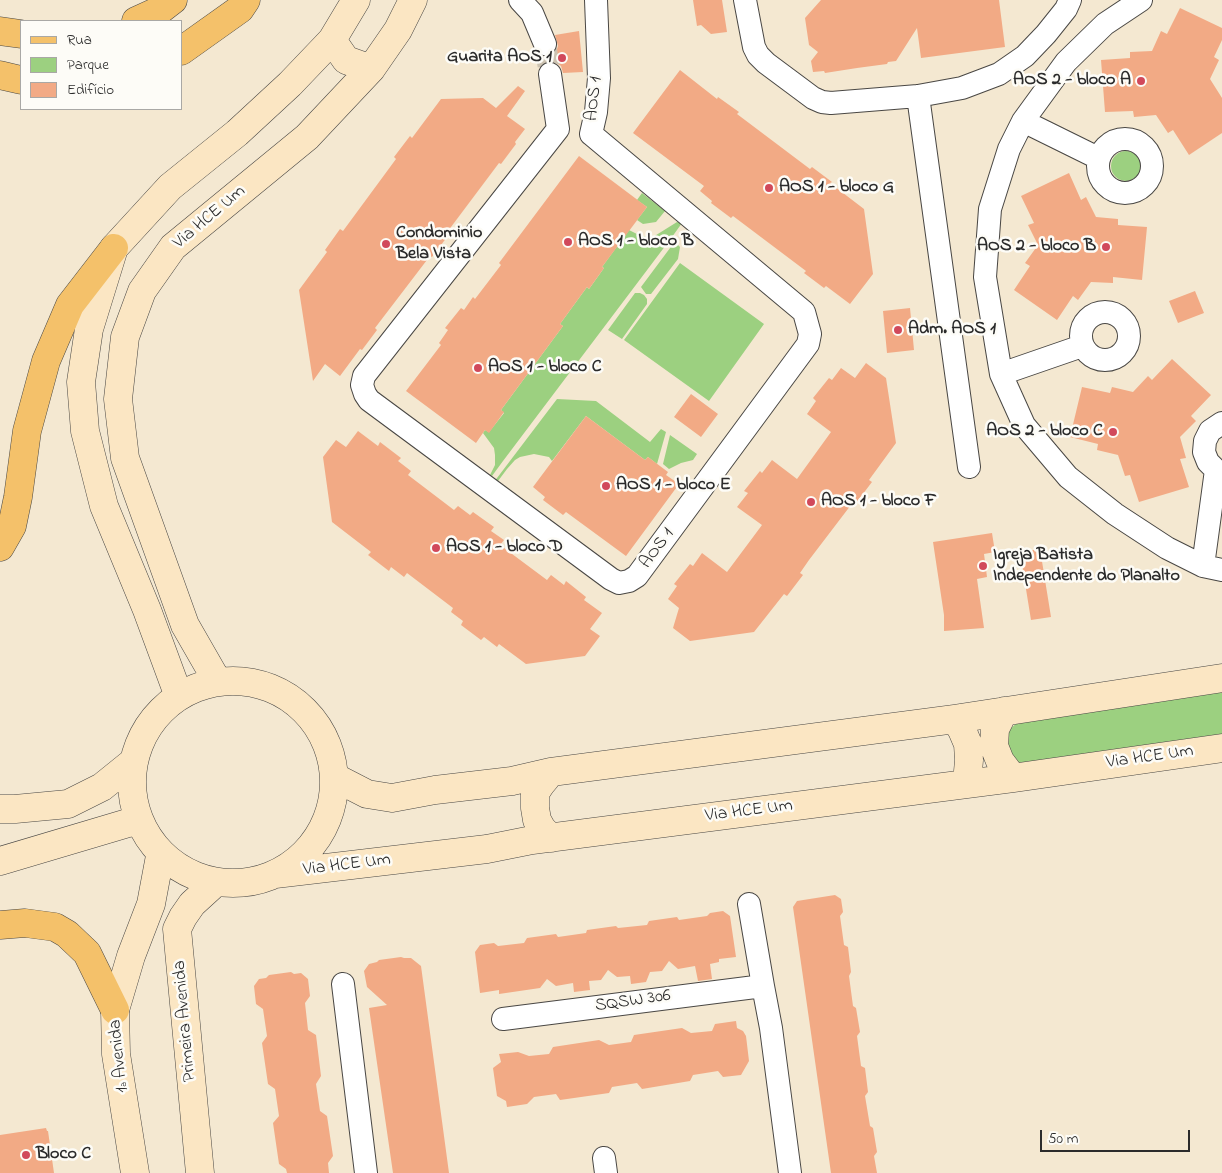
<!DOCTYPE html>
<meta charset="utf-8">
<style>
body{margin:0}
#map{position:relative;width:1222px;height:1173px;overflow:hidden;background:#f4e8d1;font-family:"Indie Flower",sans-serif}
canvas{display:block}
.legend{position:absolute;left:20px;top:20px;width:162px;height:90px;box-sizing:border-box;background:#fdfcf7;border:1px solid #a9a8a5;margin:0;padding:6px 9px;list-style:none;font-size:15px;color:#2b2b2b}
.legend li{display:flex;align-items:center;gap:10px;height:25px}
.legend b{width:25px;border:1px solid #a9a8a5}
.scale{position:absolute;left:1040px;top:1130px;width:150px;height:22px;box-sizing:border-box;border:2px solid #2b2b2b;border-top:0;padding-left:6px;font-size:15px;line-height:18px;white-space:nowrap;color:#2b2b2b;-webkit-text-stroke:4px #fdfcf7;paint-order:stroke}
</style>
<div id="map">
<canvas width="1222" height="1173"></canvas>
<ul class="legend">
<li><b style="height:6px;background:#f4c16a"></b>Rua</li>
<li><b style="height:14px;background:#9cd080"></b>Parque</li>
<li><b style="height:14px;background:#f2aa85"></b>Edifício</li>
</ul>
<div class="scale">50 m</div>
</div>
<script>
const ctx = document.querySelector('canvas').getContext('2d');
ctx.lineJoin = 'round';
function fill(path, color) { ctx.fillStyle = color; ctx.fill(path, 'evenodd'); }
const poly = rows => new Path2D(rows.map(r => 'M' + r).join(''));
function strokePath(path, color, width, dash) { ctx.strokeStyle = color; ctx.lineWidth = width; ctx.lineCap = dash ? 'butt' : 'round'; ctx.setLineDash(dash || []); ctx.stroke(path); }
function label(font, color, halo, rows, align = 'center') {
  ctx.font = font + ' "Indie Flower",sans-serif'; ctx.lineWidth = 5; ctx.setLineDash([]); ctx.textBaseline = 'middle'; ctx.strokeStyle = halo; ctx.fillStyle = color; for (const [text, x, y, turn = 0] of rows) {
    ctx.save(); ctx.translate(x, y); ctx.rotate((+turn || 0) * Math.PI / 180); ctx.textAlign = isNaN(turn) ? turn : align; if (halo) ctx.strokeText(text, 0, 0); ctx.fillText(text, 0, 0); ctx.restore();
  }
}
fill(poly([
 '1111 166a15 15 0 1 1 30 0a15 15 0 1 1-30 0Z',
 [642,193,665,211,656,222,643,224,637,220,647,207,637,200],
 [677,222,682,223,672,237,503,461,492,476,490,475,495,465,495,455,494,448,483,433,485,430,489,432,504,413,501,410,563,326,560,324,587,287,589,289,604,268,602,267,629,230,641,236,653,237],
 [676,243,680,247,678,259,651,294,646,294,641,287,673,244],
 [680,263,764,324,709,401,624,340],
 [635,293,640,293,644,295,647,299,647,304,622,339,608,330],
 [557,399,596,401,650,442,661,429,666,432,657,464,648,457,645,460,586,416,552,461,549,457,534,454,520,457,515,460,507,469,498,481,494,482],
 [670,435,697,454,693,460,681,463,669,469,663,464],
 [1222,692,1222,737,1020,764,1008,751,1007,735,1010,729,1018,722]
]), '#9cd080');
fill(poly([
 [693,0,722,0,727,32,711,34,701,25,697,26],
 [821,0,999,0,1005,47,921,58,917,28,896,61,888,62,887,64,857,68,825,73,824,71,813,72,811,61,818,52,809,45,805,18],
 [1180,8,1222,28,1222,40,1214,57,1219,60,1210,79,1222,98,1222,133,1189,155,1173,130,1168,133,1156,115,1134,117,1133,111,1105,112,1101,60,1130,58,1130,52,1152,51,1161,31,1167,34],
 [579,31,583,72,563,73,561,66,555,62,549,61,544,63,542,57,550,56,556,52,558,46,555,35],
 [680,70,717,99,718,97,739,112,737,114,810,169,812,167,832,182,830,183,864,209,873,274,850,304,826,286,824,288,804,273,806,271,733,216,731,218,711,203,712,201,700,191,704,186,633,133],
 [518,86,525,91,507,116,525,129,515,142,516,144,501,164,499,163,445,235,447,237,432,257,430,256,375,328,377,330,362,350,360,349,340,376,325,364,313,381,299,290,327,252,325,250,340,229,343,231,396,159,394,157,410,136,412,138,441,99,483,98,496,108],
 [579,156,647,207,602,267,604,268,589,289,587,287,560,324,563,326,501,410,504,412,489,433,485,430,476,443,406,391,441,345,439,343,448,330,445,328,461,308,464,310,473,297,475,299,501,265,499,263],
 [1069,173,1081,200,1086,197,1096,217,1118,219,1118,225,1147,227,1142,280,1113,277,1113,283,1091,282,1078,300,1073,296,1057,320,1014,290,1030,266,1025,263,1038,245,1028,225,1034,223,1021,196],
 [1195,291,1204,313,1178,323,1169,301],
 [910,308,914,350,887,353,883,311],
 [1172,359,1211,395,1191,416,1196,421,1180,437,1186,458,1180,459,1189,487,1139,502,1130,475,1125,476,1118,455,1097,450,1098,444,1070,437,1082,387,1110,393,1112,387,1133,392,1148,376,1152,380],
 [866,363,886,378,896,443,869,480,872,482,856,503,854,501,809,560,800,573,803,575,787,596,784,594,754,632,690,641,673,628,679,608,668,599,677,586,674,584,690,564,693,566,702,553,727,572,762,525,737,507,748,493,744,491,760,471,762,473,772,460,797,479,831,432,807,414,816,401,813,398,829,378,832,380,841,368,855,378],
 [691,394,718,414,701,437,674,417],
 [586,416,645,460,648,457,668,472,666,475,679,484,626,556,566,512,563,515,543,500,545,497,533,487],
 [358,431,378,446,380,442,401,458,398,461,411,471,408,475,454,510,458,506,470,515,473,512,494,527,491,531,504,540,500,545,547,580,551,575,564,585,566,581,586,597,584,600,602,613,590,629,600,636,585,656,526,664,499,644,497,647,484,637,481,640,461,625,463,621,451,612,453,608,407,573,404,577,391,567,389,571,368,555,371,552,332,522,323,457,336,440,346,447],
 [992,533,995,552,984,554,987,577,977,579,984,628,944,631,944,615,933,542],
 [1040,549,1051,617,1031,620,1020,552],
 [835,895,841,899,843,912,840,916,844,945,848,947,851,972,849,976,853,1006,856,1008,860,1032,857,1036,861,1066,865,1068,868,1092,865,1096,870,1126,873,1128,877,1152,874,1156,877,1173,831,1173,793,907,797,901],
 [723,911,730,916,736,957,719,959,719,962,710,964,712,979,698,981,695,966,678,969,669,961,662,971,650,972,646,982,631,984,630,976,617,977,608,970,601,980,589,981,590,990,574,992,573,983,556,986,547,979,540,988,499,994,499,990,480,993,475,952,480,945,494,943,498,946,524,943,527,938,556,934,558,937,586,933,587,930,616,926,618,928,647,925,649,921,677,917,679,920,707,916,710,913],
 [401,957,404,958,411,958,421,966,449,1173,393,1173,369,1008,387,1005,367,987,364,971,369,964,377,962,379,960],
 [291,972,294,974,301,973,308,979,310,996,305,1003,308,1030,316,1035,321,1076,316,1084,320,1111,327,1116,333,1156,328,1163,329,1173,287,1173,286,1169,279,1164,273,1123,279,1116,275,1089,268,1084,262,1043,267,1036,263,1009,256,1004,254,986,259,979,266,978,269,975],
 [736,1021,737,1028,743,1031,746,1036,749,1061,741,1075,723,1077,718,1071,693,1075,690,1081,642,1089,637,1083,612,1087,609,1093,560,1100,556,1094,534,1097,527,1104,507,1107,506,1101,497,1096,493,1068,501,1062,499,1054,518,1052,529,1056,549,1054,553,1047,599,1040,609,1045,631,1042,634,1035,682,1028,691,1033,712,1031,715,1024],
 [46,1128,47,1131,48,1131,54,1173,0,1173,0,1135]
]), '#f2aa85');
strokePath(poly([
 [545,44,550,74]
]), '#ccc2b0', 22, [22, 11]);
const minor = poly([
 [520,0,532,13,545,44],
 [745,0,754,47,758,55,766,63,813,98,822,102,831,103,918,96,962,88,999,74,1025,56,1046,34,1066,9,1070,0],
 [1141,0,1105,24,1066,62,1023,121,1009,149,990,209,985,277,1001,374,1024,425,1068,477,1115,514,1167,548,1203,566,1222,570],
 [550,74,558,129,364,376,362,385,365,394,369,400,611,579,619,583,629,581,637,576,808,344,810,334,804,312,591,134],
 [918,96,969,467],
 [1023,121,1098,158],
 [591,134,596,112,599,78,596,0],
 '1098 166a27 27 0 1 1 54 0a27 27 0 1 1-54 0Z',
 '1081 336a24 24 0 1 1 48 0a24 24 0 1 1-48 0Z',
 [1001,374,1082,346],
 [1222,423,1210,431,1205,441,1204,452,1208,462,1216,470,1222,472],
 [1203,566,1216,470],
 [749,904,763,986],
 [343,984,366,1173],
 [503,1019,763,986,771,1028,790,1173],
 [604,1158,606,1173]
]);
const secondary = poly([
 [332,40,346,60,371,69],
 [216,679,185,625,125,458,118,399,125,337,142,291,173,247,307,137,371,69,398,30,413,0],
 '132 782a101 101 0 1 1 202 0a101 101 0 1 1-202 0Z',
 [178,694,147,610,104,506,85,431,81,382,89,329,114,248,170,187,237,133,290,84,332,40,356,0],
 [1004,711,995,729,994,746,1000,761,1013,778],
 [955,719,962,730,968,744,969,760,967,783],
 [334,777,367,794,392,798,435,790,512,781,551,772,955,719,1222,678],
 [0,809,15,809,68,804,102,787,133,762],
 [551,838,542,829,537,820,535,808,535,793,541,784,551,772],
 [0,861,138,820],
 [275,874,487,849,532,840,1013,778,1222,748],
 [135,1173,116,1054,115,1010,131,956,151,904,160,856],
 [200,1173,177,929,183,917,192,904,215,883]
]);
const primary = poly([
 [136,21,160,10,173,0],
 [0,31,21,34],
 [181,51,240,9,246,0],
 [0,75,21,80],
 [0,547,12,526,18,497,27,431,46,361,70,305,114,248],
 [0,925,25,923,55,927,67,934,87,953,115,1010]
]);
strokePath(minor, '#494744', 24);
strokePath(secondary, '#494744', 29);
strokePath(primary, '#494744', 29);
strokePath(minor, '#fff', 22);
strokePath(secondary, '#fbe6c3', 28);
strokePath(primary, '#f4c16a', 28);
for (const [x, y, r, color] of [
 [562,58,5,"#d1495b"],
 [1141,81,5,"#d1495b"],
 [769,188,5,"#d1495b"],
 [568,242,5,"#d1495b"],
 [386,244,5,"#d1495b"],
 [1106,247,5,"#d1495b"],
 [898,330,5,"#d1495b"],
 [478,368,5,"#d1495b"],
 [1113,432,5,"#d1495b"],
 [606,486,5,"#d1495b"],
 [811,502,5,"#d1495b"],
 [436,548,5,"#d1495b"],
 [983,566,5,"#d1495b"],
 [26,1155,5,"#d1495b"]
]) { const dot = new Path2D(); dot.arc(x, y, r, 0, 2 * Math.PI); ctx.fillStyle = color; ctx.fill(dot); strokePath(dot, '#fdfcf7', 2); }
label('bold 18px', '#2b2b2b', '#fdfcf7', [
 ["Guarita AOS 1",552,58,"right"],
 ["AOS 2 - bloco A",1131,81,"right"],
 ["AOS 1 - bloco G",779,188],
 ["Condominio",396,234],
 ["Bela Vista",396,255],
 ["AOS 1 - bloco B",578,242],
 ["AOS 2 - bloco B",1096,247,"right"],
 ["Adm. AOS 1",908,330],
 ["AOS 1 - bloco C",488,368],
 ["AOS 2 - bloco C",1103,432,"right"],
 ["AOS 1 - bloco E",616,486],
 ["AOS 1 - bloco F",821,502],
 ["AOS 1 - bloco D",446,548],
 ["Igreja Batista",993,556],
 ["Independente do Planalto",993,577],
 ["Bloco C",36,1155]
], 'left');
label('18px', '#2b2b2b', '#fdfcf7', [
 ["AOS 1",595,99,-84],
 ["Via HCE Um",210,218,-40],
 ["AOS 1",658,549,-54],
 ["Via HCE Um",1150,758,-8],
 ["Via HCE Um",749,812,-7],
 ["Via HCE Um",347,866,-7],
 ["SQSW 306",633,1002,-8],
 ["Primeira Avenida",186,1021,-95],
 ["1ª Avenida",120,1056,-96]
]);
</script>
